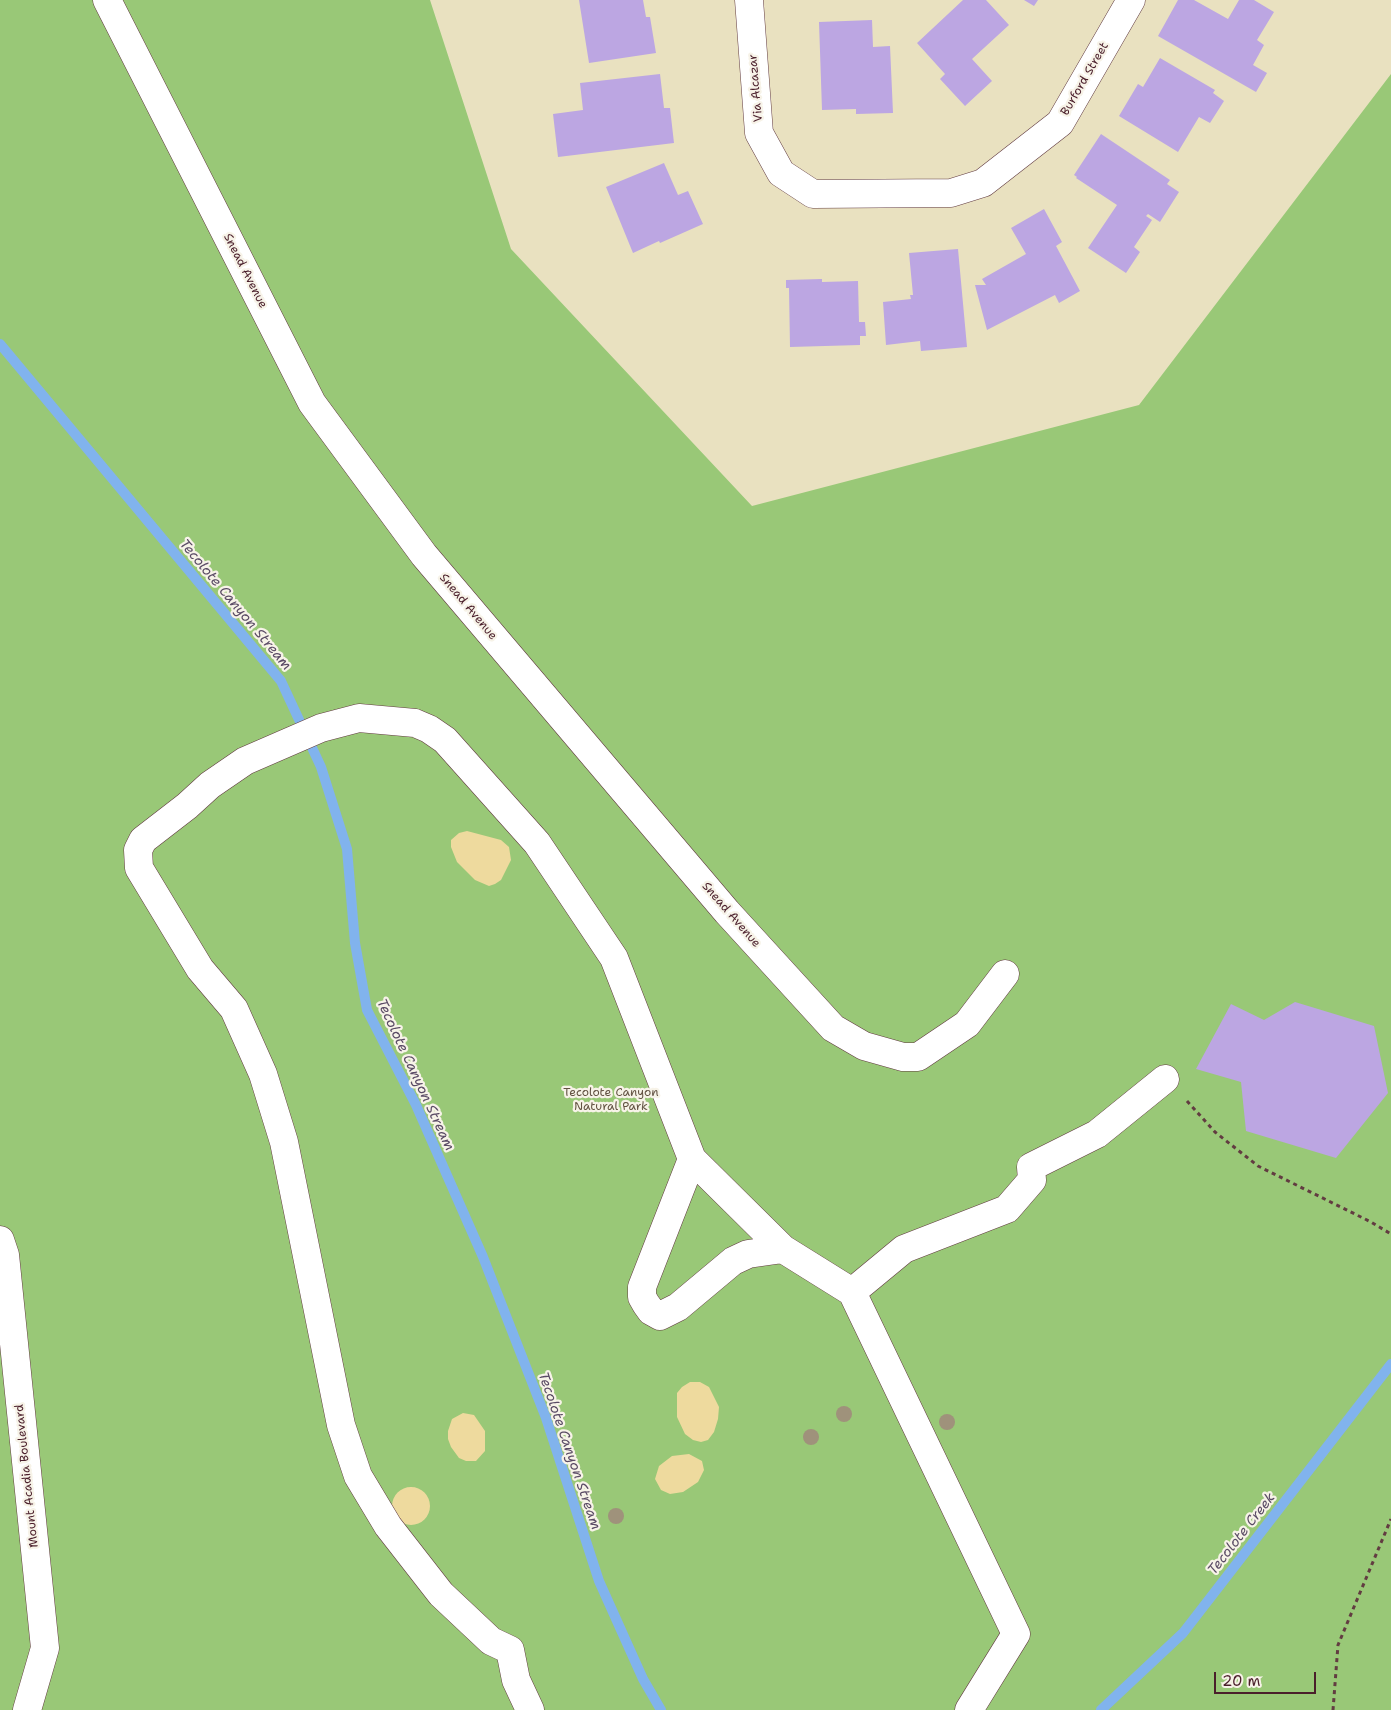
<!DOCTYPE html>
<style>
body{margin:0}
#map{position:relative;width:1391px;height:1710px;overflow:hidden;background:#e9e1c0;font-family:"Shantell Sans",sans-serif}
canvas{display:block}
.scale{position:absolute;left:1214px;top:1672px;width:102px;height:22px;box-sizing:border-box;border:2px solid #4a1f2b;border-top:0;padding-left:6px;font-size:15px;line-height:18px;white-space:nowrap;color:#4a1f2b;-webkit-text-stroke:4px #f7f3e8;paint-order:stroke}
</style>
<div id="map">
<canvas width="1391" height="1710"></canvas>
<div class="scale">20 m</div>
</div>
<script>
const ctx = document.querySelector('canvas').getContext('2d');
ctx.lineJoin = 'round';
function fill(path, color) { ctx.fillStyle = color; ctx.fill(path, 'evenodd'); }
const poly = rows => new Path2D(rows.map(r => 'M' + r).join(''));
function strokePath(path, color, width, dash) { ctx.strokeStyle = color; ctx.lineWidth = width; ctx.lineCap = dash ? 'butt' : 'round'; ctx.setLineDash(dash || []); ctx.stroke(path); }
function label(font, color, halo, rows, align = 'center') {
  ctx.font = font + ' "Shantell Sans",sans-serif'; ctx.lineWidth = 4.5; ctx.setLineDash([]); ctx.textBaseline = 'middle'; ctx.strokeStyle = halo; ctx.fillStyle = color; for (const [text, x, y, turn = 0] of rows) {
    ctx.save(); ctx.translate(x, y); ctx.rotate((+turn || 0) * Math.PI / 180); ctx.textAlign = isNaN(turn) ? turn : align; if (halo) ctx.strokeText(text, 0, 0); ctx.fillText(text, 0, 0); ctx.restore();
  }
}
fill(poly([
 [0,0,430,0,511,249,752,506,1139,405,1391,74,1391,1710,0,1710]
]), '#99c877');
fill(poly([
 [467,831,501,840,509,847,511,860,501,880,495,884,489,886,475,880,457,862,451,847,451,840,459,833],
 [690,1382,700,1382,709,1387,719,1407,718,1419,714,1432,708,1440,701,1442,693,1440,685,1434,677,1417,677,1393,682,1387],
 [463,1413,474,1415,485,1431,485,1451,476,1461,466,1461,459,1458,451,1447,448,1439,448,1431,452,1419],
 [689,1454,702,1461,704,1470,698,1482,683,1492,670,1494,661,1490,655,1479,659,1466,672,1456],
 '392 1506a19 19 0 1 1 38 0a19 19 0 1 1-38 0Z'
]), '#eeda9e');
strokePath(poly([
 [0,344,281,681,321,767,347,849,355,943,367,1010,416,1105,483,1257,546,1418,599,1581,643,1679,661,1710],
 [1101,1710,1183,1633,1391,1364]
]), '#81b3ed', 10);
fill(poly([
 [579,0,643,0,646,17,650,17,656,53,589,63],
 [963,0,986,0,1009,25,972,59,992,81,965,106,940,79,945,74,917,43],
 [1024,0,1038,0,1034,6],
 [1178,0,1194,0,1228,19,1239,0,1254,0,1274,12,1257,40,1264,45,1253,65,1267,73,1256,92,1158,36],
 [872,20,873,47,890,46,893,113,856,114,856,109,822,110,819,22],
 [1160,58,1215,90,1213,93,1224,101,1210,123,1199,117,1178,152,1119,116,1138,84,1143,87],
 [660,74,664,108,670,108,674,143,558,157,553,114,583,110,580,83],
 [1101,134,1170,180,1167,184,1179,192,1160,222,1148,214,1146,216,1152,220,1134,247,1140,252,1126,273,1088,248,1117,205,1076,178,1077,177,1074,175],
 [664,163,678,195,688,191,703,224,660,243,659,241,633,253,606,187],
 [1044,209,1062,242,1056,246,1080,291,1059,303,1055,295,987,330,975,285,986,285,982,279,1026,254,1011,228],
 [958,249,967,347,921,351,920,341,886,345,883,302,911,299,910,295,913,295,909,253],
 [822,279,822,282,858,281,859,322,865,322,866,336,860,336,860,345,790,347,789,288,786,288,786,280],
 [1295,1002,1374,1026,1388,1093,1336,1158,1246,1131,1241,1082,1196,1069,1231,1004,1264,1020]
]), '#bca6e2');
const minor = poly([
 [107,0,312,403,424,555,727,912,833,1028,864,1046,903,1057,918,1057,967,1024,1005,974],
 [749,0,759,133,781,173,813,194,951,193,983,183,1060,123,1131,0],
 [692,1159,783,1249],
 [852,1292,1016,1634,969,1710],
 [530,1710,516,1680,510,1650,491,1641,441,1594,388,1526,358,1476,341,1425,284,1142,263,1074,234,1009,200,969,139,868,138,850,143,840,187,806,210,785,245,761,321,728,359,718,415,723,429,729,445,740,537,843,614,958,692,1159,642,1287,642,1297,646,1304,651,1311,660,1316,678,1307,733,1261,748,1254,783,1249,852,1292,904,1249,1007,1209,1032,1180,1031,1167,1097,1134,1165,1079]
]);
const major = poly([
 [0,1240,5,1255,45,1648,27,1710]
]);
strokePath(minor, '#623c41', 29);
strokePath(major, '#623c41', 29);
strokePath(poly([
 [1187,1101,1215,1132,1258,1166,1371,1222,1391,1234],
 [1333,1710,1338,1645,1391,1519]
]), '#623c41', 3, [4, 4]);
strokePath(minor, '#fff', 28);
strokePath(major, '#fff', 28);
ctx.fillStyle = '#9f927b';
for (const [x, y] of [
 [844,1414],
 [947,1422],
 [811,1437],
 [616,1516]
]) { ctx.beginPath(); ctx.arc(x, y, 8, 0, 2 * Math.PI); ctx.fill(); }
label('12px', '#4a1f2b', '#f7f3e8', [
 ["Burford Street",1085,79,-60],
 ["Via Alcazar",756,88,-95],
 ["Snead Avenue",245,271,63],
 ["Snead Avenue",468,607,50],
 ["Snead Avenue",731,915,49],
 ["Mount Acadia Boulevard",27,1476,-96]
]);
label('12px', '#625242', '#f7f3e8', [
 ["Tecolote Canyon",611,1093],
 ["Natural Park",611,1107]
]);
label('italic 14px', '#5a4b65', '#f7f3e8', [
 ["Tecolote Canyon Stream",235,605,50],
 ["Tecolote Canyon Stream",415,1075,65],
 ["Tecolote Canyon Stream",569,1451,71],
 ["Tecolote Creek",1242,1534,-52]
]);
</script>
